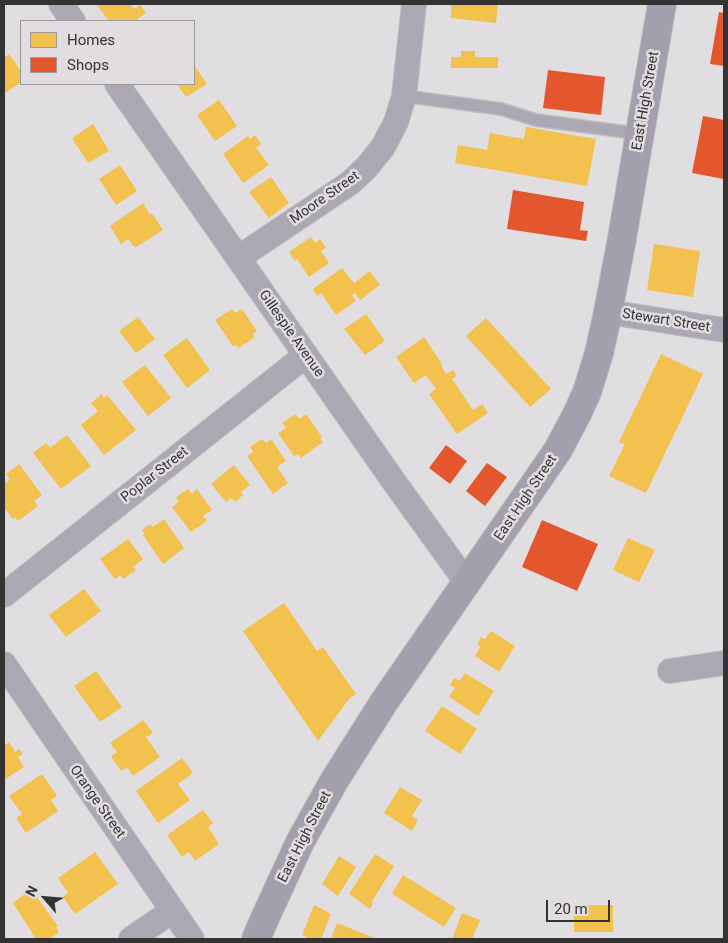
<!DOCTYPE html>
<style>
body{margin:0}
#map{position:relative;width:728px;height:943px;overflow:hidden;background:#e0dee0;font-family:Roboto,sans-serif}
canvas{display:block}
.frame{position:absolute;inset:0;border:5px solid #343334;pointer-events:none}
.legend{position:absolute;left:20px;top:20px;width:175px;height:65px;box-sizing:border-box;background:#e1dde1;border:1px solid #9c999c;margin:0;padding:6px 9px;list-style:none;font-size:15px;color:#343334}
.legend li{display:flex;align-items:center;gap:10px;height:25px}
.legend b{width:25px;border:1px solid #9c999c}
.north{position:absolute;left:20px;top:873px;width:50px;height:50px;-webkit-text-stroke:4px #e1dde1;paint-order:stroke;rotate:297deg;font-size:14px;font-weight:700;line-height:20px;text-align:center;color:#343334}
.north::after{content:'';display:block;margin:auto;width:18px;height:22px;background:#343334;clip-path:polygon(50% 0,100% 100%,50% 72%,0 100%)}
.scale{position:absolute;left:546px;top:900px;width:64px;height:22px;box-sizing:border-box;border:2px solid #343334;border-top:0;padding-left:6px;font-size:15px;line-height:18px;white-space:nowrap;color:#343334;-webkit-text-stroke:4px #e1dde1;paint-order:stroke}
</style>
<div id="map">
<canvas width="728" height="943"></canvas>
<div class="frame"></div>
<ul class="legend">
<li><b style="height:14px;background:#f2c14e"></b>Homes</li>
<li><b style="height:14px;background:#e4572e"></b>Shops</li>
</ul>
<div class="north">N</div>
<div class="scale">20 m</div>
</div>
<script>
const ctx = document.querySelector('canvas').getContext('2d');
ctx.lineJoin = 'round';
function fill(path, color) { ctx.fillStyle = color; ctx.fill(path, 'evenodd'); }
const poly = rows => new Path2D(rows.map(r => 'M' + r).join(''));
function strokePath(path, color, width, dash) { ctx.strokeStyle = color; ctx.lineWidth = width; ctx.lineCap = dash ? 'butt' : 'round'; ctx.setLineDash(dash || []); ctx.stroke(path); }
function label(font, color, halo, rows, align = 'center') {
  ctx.font = font + ' Roboto,sans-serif'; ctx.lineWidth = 5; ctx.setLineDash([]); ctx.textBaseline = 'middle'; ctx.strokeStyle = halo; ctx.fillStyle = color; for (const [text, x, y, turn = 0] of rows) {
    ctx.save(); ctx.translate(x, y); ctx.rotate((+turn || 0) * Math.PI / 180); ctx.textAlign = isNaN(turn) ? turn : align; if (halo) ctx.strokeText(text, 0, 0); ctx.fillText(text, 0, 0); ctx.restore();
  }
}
fill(poly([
 [96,4,130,4,134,9,140,5,146,13,135,21,109,21],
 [451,4,498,4,496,23,451,18],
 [461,51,475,51,475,57,498,57,498,68,451,68,451,57,461,57],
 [9,54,21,71,21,82,4,94,4,58],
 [194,65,207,84,186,97,177,84,194,84],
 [219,100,237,126,215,141,197,115],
 [93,124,109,151,88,163,72,138],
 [526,127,596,139,587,186,455,163,458,145,487,150,490,133,524,139],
 [255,135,261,144,256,148,269,165,243,183,223,154,248,136,250,139],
 [120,165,137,191,116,205,99,179],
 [271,177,289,203,269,218,249,192],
 [143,203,150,215,152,213,163,230,136,247,134,246,133,246,128,239,121,244,110,226],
 [311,237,315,243,320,239,326,248,321,251,329,263,309,277,297,259,295,261,289,252],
 [654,244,700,251,693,297,647,290],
 [342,268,354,283,370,271,380,285,360,300,355,293,352,295,356,301,336,315,321,293,317,296,313,289],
 [232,309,235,313,242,309,257,331,252,334,255,337,239,348,236,345,233,346,215,320],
 [366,314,385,341,365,355,344,329],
 [138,317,155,339,136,353,119,331],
 [486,318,551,389,530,407,466,336],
 [424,337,442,364,441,365,446,374,453,370,457,376,452,379,473,410,482,404,488,413,457,434,429,394,436,389,426,375,414,383,396,357],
 [187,338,210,370,187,388,163,355],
 [661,354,703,374,646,493,609,476,625,444,619,442],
 [145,365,171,398,148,416,122,382],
 [102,394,104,398,107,395,136,430,104,455,81,425,98,411,91,403],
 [296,414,299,419,306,414,322,437,320,438,323,442,301,458,298,454,294,456,278,433,286,428,282,423],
 [67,435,91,466,61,489,33,453,46,443,50,448],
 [262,439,266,443,271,439,286,461,277,467,288,483,273,494,247,456,253,452,250,447],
 [19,464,42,495,34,501,38,506,18,521,15,517,13,519,4,507,4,480,6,483,10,479,6,474],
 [234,465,250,485,241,492,243,495,235,502,231,498,226,502,211,484],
 [188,489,192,494,197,489,212,510,203,516,207,521,191,532,172,507,179,502,176,497],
 [164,519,184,548,163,564,143,535,145,534,142,530,150,524,153,527],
 [628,538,655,550,639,582,613,570],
 [128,539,143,559,133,567,136,570,123,579,120,575,115,579,100,559],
 [84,589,101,611,66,637,49,615],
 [284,603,317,651,323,647,356,694,349,699,318,741,243,631],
 [491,631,515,646,499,672,475,656,481,646,477,645,481,637,485,639],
 [96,671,122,707,100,722,74,686],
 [465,673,494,691,478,716,449,697,455,688,450,685,454,678,460,681],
 [442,706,477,729,460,754,425,731],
 [143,720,153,733,146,737,160,757,133,776,127,767,121,771,111,756,117,752,110,743],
 [9,742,15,752,19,749,23,754,18,757,24,767,4,780,4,746],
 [182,758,193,773,178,784,190,800,158,823,136,791],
 [42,774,57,796,51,800,58,811,26,833,16,818,22,814,9,796],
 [400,787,422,800,412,816,418,820,412,831,384,813],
 [203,810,213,823,208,827,219,844,195,861,189,852,182,857,167,835],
 [95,852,118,884,75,914,63,897,68,893,58,878],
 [375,854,394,866,371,903,373,903,370,909,349,894],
 [339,856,356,867,338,896,322,884],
 [403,875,456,908,444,927,392,894],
 [31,889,58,926,56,927,59,932,49,939,36,939,13,903],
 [314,905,331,914,321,939,311,939,302,935],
 [583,905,613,905,613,932,574,932,574,914,582,914],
 [462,913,480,920,472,939,452,939],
 [337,923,377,939,331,939]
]), '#f2c14e');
fill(poly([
 [719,12,724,13,724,66,710,64],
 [548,70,605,77,601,115,543,108],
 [703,116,724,120,724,179,692,173],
 [513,190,584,202,580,230,588,231,586,241,507,229],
 [446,445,467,461,450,484,429,468],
 [487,463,507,477,485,506,466,491],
 [542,520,598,544,577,591,522,567]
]), '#e4572e');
const service = poly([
 [404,96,501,109,536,120,641,134]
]);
const minor = poly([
 [61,4,73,21],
 [117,84,392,479,467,583],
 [238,258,350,183,366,168,383,147,396,122,404,96,414,4],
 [608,312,724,330],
 [4,595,306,355],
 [4,664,192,939],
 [670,671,724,663],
 [131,939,172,911]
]);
const primary = poly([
 [256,939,265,918,300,842,334,781,384,702,558,450,577,414,587,392,599,353,608,312,621,244,662,4]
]);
strokePath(service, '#bebcbe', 14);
strokePath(minor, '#bebcbe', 26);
strokePath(primary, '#bebcbe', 30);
strokePath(service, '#aba8b4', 11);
strokePath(minor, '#aba8b4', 24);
strokePath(primary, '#a49fad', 28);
label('14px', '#343334', '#e1dde1', [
 ["East High Street",646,101,-80],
 ["Moore Street",325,198,-35],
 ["Stewart Street",666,321,9],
 ["Gillespie Avenue",291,334,55],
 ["Poplar Street",155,475,-38],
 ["East High Street",526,498,-56],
 ["Orange Street",97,802,55],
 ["East High Street",305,837,-63]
]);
</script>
